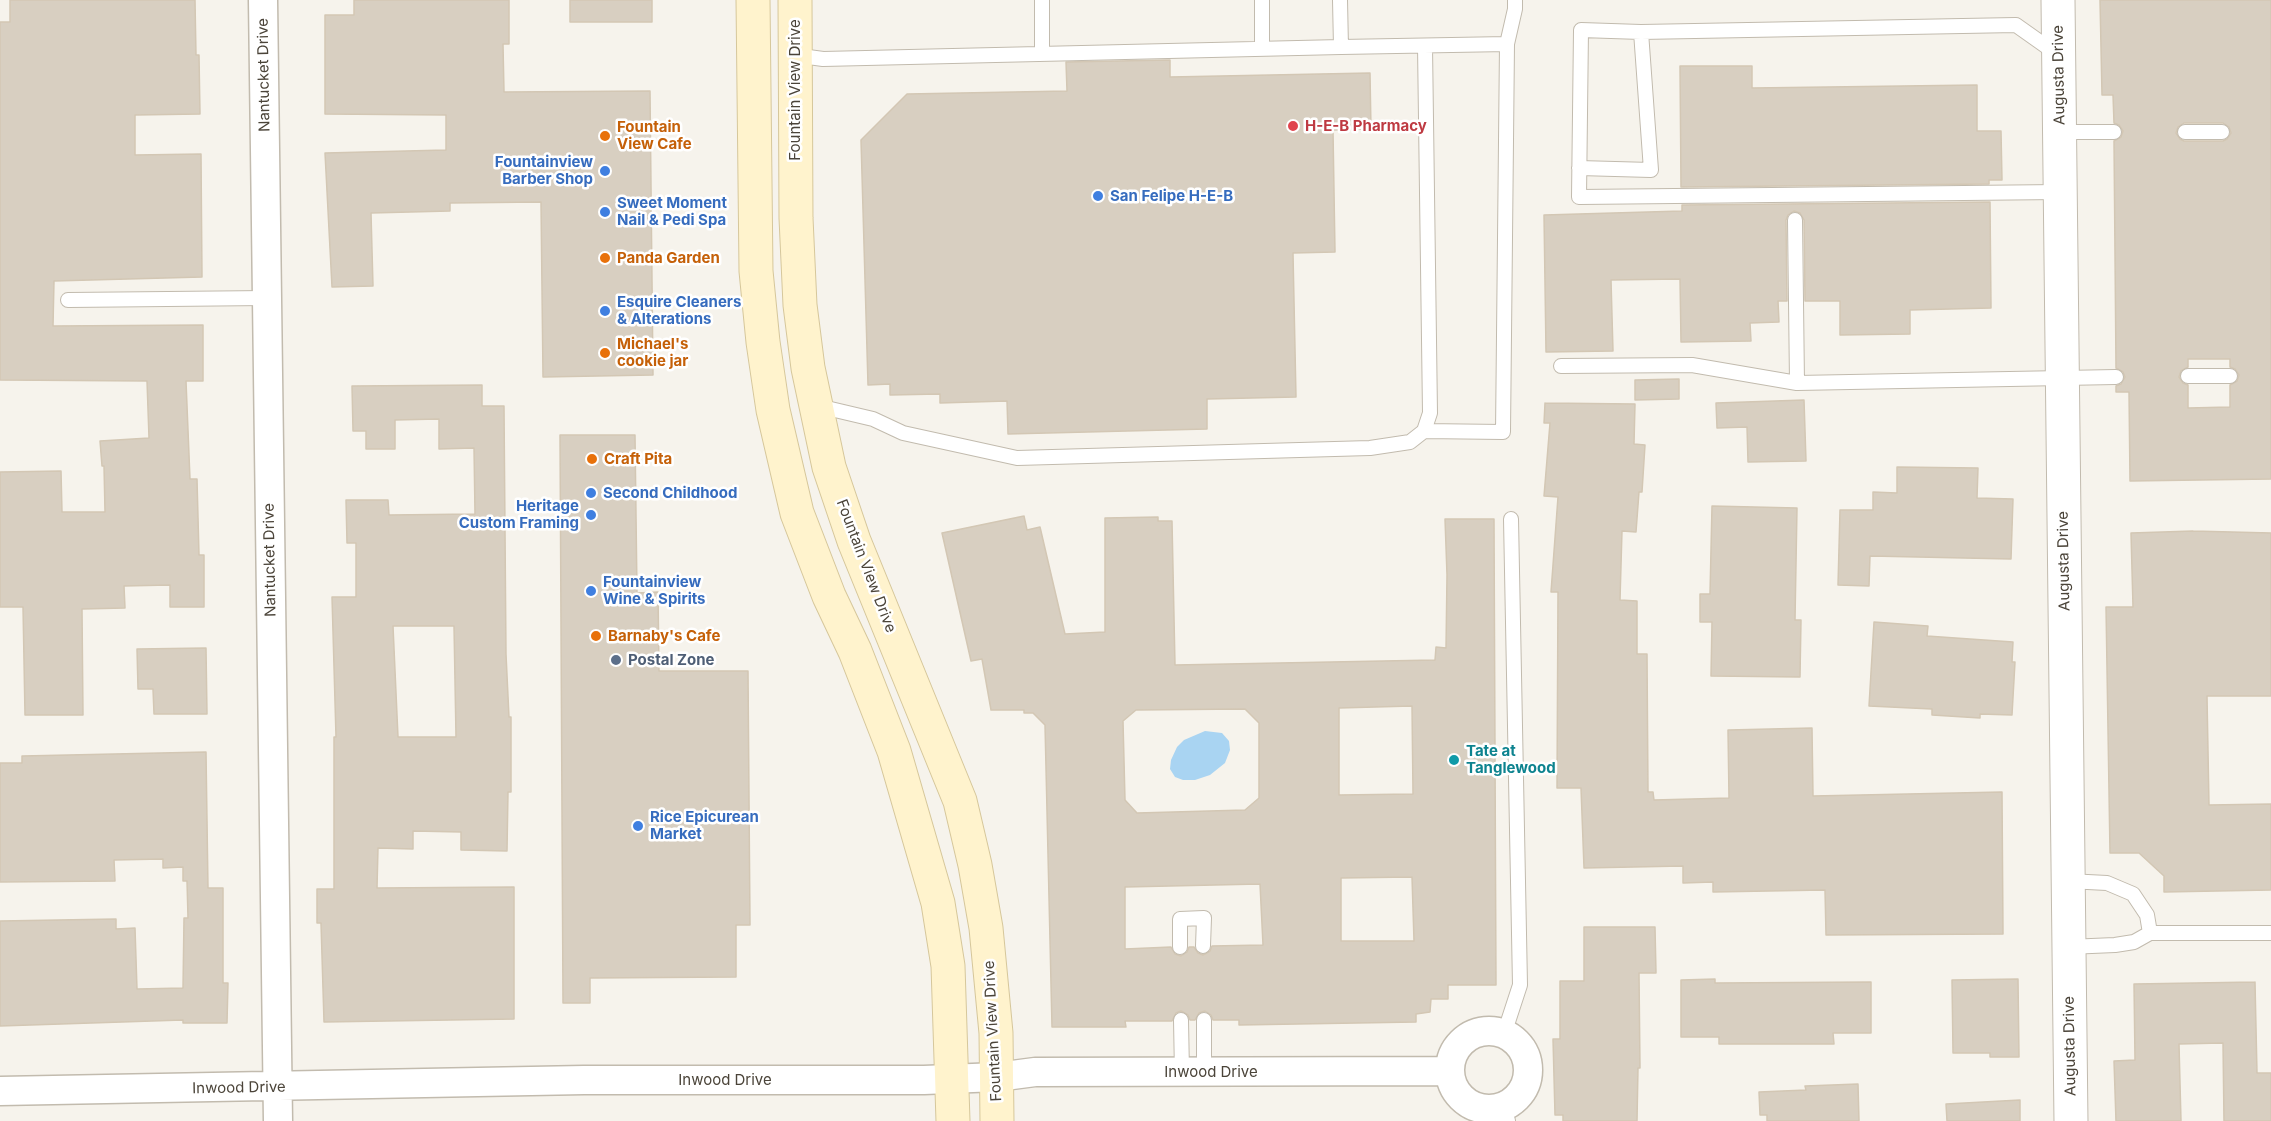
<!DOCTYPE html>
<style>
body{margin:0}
canvas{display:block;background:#f6f3ec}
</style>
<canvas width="2271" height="1121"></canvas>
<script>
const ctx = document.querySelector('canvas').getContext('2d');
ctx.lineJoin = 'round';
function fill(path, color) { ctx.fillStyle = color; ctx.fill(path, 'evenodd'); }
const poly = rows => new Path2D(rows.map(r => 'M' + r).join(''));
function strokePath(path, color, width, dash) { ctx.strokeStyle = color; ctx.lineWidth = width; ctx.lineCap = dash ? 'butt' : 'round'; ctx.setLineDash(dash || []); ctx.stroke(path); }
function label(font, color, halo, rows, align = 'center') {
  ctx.font = font + ' Inter,sans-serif'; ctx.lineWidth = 5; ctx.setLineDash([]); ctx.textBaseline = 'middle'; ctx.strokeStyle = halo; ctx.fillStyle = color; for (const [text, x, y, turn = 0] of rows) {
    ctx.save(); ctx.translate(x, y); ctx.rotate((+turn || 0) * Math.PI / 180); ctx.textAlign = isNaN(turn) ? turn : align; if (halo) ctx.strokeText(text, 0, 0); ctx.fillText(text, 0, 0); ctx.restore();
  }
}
fill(poly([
 [1205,731,1222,733,1229,741,1230,750,1225,763,1210,775,1195,780,1183,780,1175,777,1170,769,1171,760,1177,747,1184,740]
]), '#a9d4f2');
const building = poly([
 [10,0,195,0,196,55,199,55,200,114,135,115,135,155,201,154,202,277,54,281,53,326,203,325,203,381,186,381,190,479,197,479,199,555,204,555,204,607,170,607,170,585,124,586,125,608,82,609,83,715,25,715,23,607,0,607,0,472,61,471,62,512,105,512,104,466,102,466,100,441,149,438,147,381,0,380,0,22,10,22,10,0],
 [354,0,509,0,509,44,503,44,504,92,650,91,653,375,543,377,541,202,450,203,450,211,371,213,373,286,332,287,325,153,446,150,446,115,325,114,325,15,354,15,354,0],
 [570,0,652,0,652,22,570,22,570,0],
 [2100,0,2271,0,2271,479,2130,481,2129,392,2116,392,2116,386,2121,384,2125,377,2123,372,2116,368,2114,141,2121,137,2123,131,2119,125,2114,123,2113,95,2102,95,2100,0],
 [2184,123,2223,123,2229,127,2231,133,2227,139,2223,141,2184,141,2180,139,2176,133,2178,127,2184,123],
 [2188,359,2230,359,2230,367,2235,369,2239,375,2237,381,2230,385,2230,407,2188,408,2188,385,2183,383,2179,377,2181,371,2188,367,2188,359],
 [1170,60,1170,77,1370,73,1371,129,1333,130,1335,252,1293,253,1296,397,1207,399,1207,429,1008,434,1007,401,940,403,940,394,890,395,890,384,868,385,861,140,907,94,1067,91,1066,62,1170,60],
 [1680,66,1752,66,1752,88,1977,85,1977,131,2001,131,2002,180,1989,180,1989,184,1681,187,1680,66],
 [1990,202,1991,308,1910,310,1910,334,1840,335,1840,301,1805,301,1804,220,1800,213,1794,211,1788,215,1786,220,1787,301,1778,301,1779,322,1750,323,1751,341,1681,342,1680,279,1611,280,1613,351,1546,352,1544,215,1682,211,1682,205,1990,202],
 [1679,379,1679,399,1635,400,1635,380,1679,379],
 [482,385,482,406,504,406,506,654,509,717,511,717,511,792,508,792,507,851,461,850,461,832,413,831,413,849,378,848,377,888,514,887,514,1019,324,1022,321,923,317,923,317,889,334,889,334,737,336,737,332,597,356,597,356,543,347,543,346,500,388,500,389,515,475,514,474,448,439,449,439,419,395,420,395,449,366,449,366,431,353,431,352,386,482,385],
 [393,626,454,626,456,737,398,737,393,626],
 [1804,400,1806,461,1748,462,1747,427,1717,428,1716,403,1804,400],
 [1545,403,1635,404,1634,444,1645,445,1642,492,1639,492,1636,532,1622,531,1620,600,1637,601,1637,654,1647,654,1648,792,1653,792,1654,800,1729,798,1728,730,1812,728,1813,796,2002,792,2003,934,1826,935,1825,890,1713,892,1713,882,1683,883,1683,866,1584,868,1581,788,1557,788,1558,592,1551,592,1558,497,1544,496,1550,423,1544,423,1545,403],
 [560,435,635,435,637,593,658,592,659,671,748,671,750,925,736,925,736,977,590,978,590,1003,563,1003,560,435],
 [1897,467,1978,468,1977,498,2013,499,2011,559,1870,556,1869,586,1838,585,1840,510,1873,510,1873,492,1897,493,1897,467],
 [1712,506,1797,508,1795,620,1801,620,1800,677,1711,676,1712,622,1700,622,1700,594,1710,594,1712,506],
 [1024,516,1027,530,1040,527,1065,634,1105,632,1105,518,1158,517,1158,521,1172,521,1175,665,1435,660,1436,647,1446,648,1447,575,1445,519,1494,519,1496,985,1448,985,1448,999,1431,999,1430,1012,1416,1014,1416,1022,1239,1025,1239,1020,1213,1020,1211,1015,1205,1011,1199,1013,1195,1020,1190,1020,1188,1015,1181,1011,1176,1013,1172,1021,1125,1021,1126,1027,1052,1027,1045,725,1033,713,1024,713,1024,710,991,710,982,659,971,661,942,533,1024,516],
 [1412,706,1413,794,1339,795,1339,708,1412,706],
 [1245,709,1259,723,1259,798,1245,810,1137,813,1125,800,1123,721,1136,710,1245,709],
 [1412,877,1414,941,1341,941,1341,878,1412,877],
 [1260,884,1263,945,1212,946,1210,951,1203,955,1198,953,1194,947,1189,947,1187,952,1181,956,1175,954,1171,947,1125,949,1125,887,1260,884],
 [2193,531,2271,533,2271,696,2207,696,2209,805,2271,804,2271,890,2164,892,2164,876,2139,853,2110,853,2106,607,2133,607,2131,533,2193,531],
 [1874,622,1928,626,1927,636,2013,642,2012,662,2015,662,2012,715,1980,714,1980,718,1932,715,1932,709,1869,706,1874,622],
 [206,648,207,714,154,714,153,689,138,689,137,649,206,648],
 [206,752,208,888,223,888,223,983,228,983,227,1023,183,1023,183,1020,0,1026,0,921,116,919,116,929,135,928,137,989,183,988,184,918,188,918,187,881,183,881,183,867,163,868,163,859,114,860,115,881,0,882,0,763,22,763,22,756,206,752],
 [1584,927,1655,927,1656,973,1639,973,1640,1068,1638,1068,1637,1121,1563,1121,1563,1115,1555,1115,1553,1039,1560,1039,1560,981,1584,981,1584,927],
 [1715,979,1715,983,1871,982,1871,1033,1833,1033,1834,1044,1719,1044,1719,1037,1681,1037,1681,980,1715,979],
 [2018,979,2019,1057,1990,1057,1990,1053,1953,1053,1952,980,2018,979],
 [2255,982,2257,1073,2271,1073,2271,1121,2224,1121,2223,1043,2179,1044,2181,1121,2116,1121,2114,1061,2135,1060,2134,984,2255,982],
 [1858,1084,1859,1121,1767,1121,1767,1115,1760,1115,1759,1092,1806,1090,1805,1086,1858,1084],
 [2020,1100,2020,1121,1947,1121,1946,1104,2020,1100]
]);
fill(building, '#d8cfc1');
strokePath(building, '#d3c7b4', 1.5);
const service = poly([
 [1042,0,1042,54],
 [1262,0,1262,49],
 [1641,32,1581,30,1579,197,2060,192],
 [1341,47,1507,44],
 [794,55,823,59,1341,47,1340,0],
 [2059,132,2114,132],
 [2185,132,2222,132],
 [1579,168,1651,170,1641,32,2016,25,2057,54],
 [1795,220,1797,383],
 [68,300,267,298],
 [1561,366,1692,365,1797,383,2116,377],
 [2188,376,2230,376],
 [818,406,873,419,903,433,1017,458,1370,448,1410,442,1424,431,1430,413,1425,46],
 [1424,431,1503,432,1507,44,1515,9,1515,0],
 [2068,881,2107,883,2133,894,2147,915,2150,933,2134,942,2115,945,2068,947],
 [2150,933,2271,933],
 [1180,947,1180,919,1204,918,1203,946],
 [1181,1020,1182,1073],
 [1204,1020,1204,1072],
 [1504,1034,1520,985,1511,519],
 [1504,1107,1508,1121]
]);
const minor = poly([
 [263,0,278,1121],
 '1450 1070a39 39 0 1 1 78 0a39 39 0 1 1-78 0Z',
 [0,1091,584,1080,924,1080,997,1077,1035,1072,1449,1071]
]);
const tertiary = poly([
 [2058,0,2071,1121]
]);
const secondary = poly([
 [753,0,756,271,763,342,773,410,797,513,829,596,855,651,894,751,938,903,948,966,953,1121],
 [795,0,796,218,800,305,808,368,829,467,854,541,960,801,975,865,986,928,996,1033,997,1121]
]);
strokePath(service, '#c2bbae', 16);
strokePath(minor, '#c2bbae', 31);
strokePath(tertiary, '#c2bbae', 35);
strokePath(secondary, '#d6c79b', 35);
strokePath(service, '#fff', 14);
strokePath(minor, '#fff', 28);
strokePath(tertiary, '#fff', 33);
strokePath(secondary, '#fff3cd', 33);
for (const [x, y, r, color] of [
 [1293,126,6,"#e0444e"],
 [605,136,6,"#e8710a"],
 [605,171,6,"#3f7fe0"],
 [1098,196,6,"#3f7fe0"],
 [605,212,6,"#3f7fe0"],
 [605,258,6,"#e8710a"],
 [605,311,6,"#3f7fe0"],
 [605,353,6,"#e8710a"],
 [592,459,6,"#e8710a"],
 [591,493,6,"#3f7fe0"],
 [591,515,6,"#3f7fe0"],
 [591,591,6,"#3f7fe0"],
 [596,636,6,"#e8710a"],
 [616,660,6,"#5c6f8a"],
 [1454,760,6,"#0f9aa8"],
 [638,826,6,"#3f7fe0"]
]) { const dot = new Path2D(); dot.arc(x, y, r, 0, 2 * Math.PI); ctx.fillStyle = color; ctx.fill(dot); strokePath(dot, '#fff', 2); }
label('15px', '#4b4439', '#fff', [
 ["Nantucket Drive",264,75,-91],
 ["Augusta Drive",2059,75,-91],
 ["Fountain View Drive",795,90,-90],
 ["Nantucket Drive",270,560,-91],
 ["Augusta Drive",2064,561,-91],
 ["Fountain View Drive",866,566,69],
 ["Fountain View Drive",993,1031,-93],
 ["Augusta Drive",2070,1046,-91],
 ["Inwood Drive",1211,1072],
 ["Inwood Drive",725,1080],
 ["Inwood Drive",239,1088,-1]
]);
label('bold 15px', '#be3a42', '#fff', [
 ["H-E-B Pharmacy",1305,126]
], 'left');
label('bold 15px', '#c56008', '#fff', [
 ["Fountain",617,127],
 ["View Cafe",617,144],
 ["Panda Garden",617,258],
 ["Michael's",617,344],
 ["cookie jar",617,361],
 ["Craft Pita",604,459],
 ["Barnaby's Cafe",608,636]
], 'left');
label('bold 15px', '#366cbe', '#fff', [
 ["Fountainview",593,162,"right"],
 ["Barber Shop",593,179,"right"],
 ["San Felipe H-E-B",1110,196],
 ["Sweet Moment",617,203],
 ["Nail & Pedi Spa",617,220],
 ["Esquire Cleaners",617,302],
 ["& Alterations",617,319],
 ["Second Childhood",603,493],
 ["Heritage",579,506,"right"],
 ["Custom Framing",579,523,"right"],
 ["Fountainview",603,582],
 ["Wine & Spirits",603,599],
 ["Rice Epicurean",650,817],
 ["Market",650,834]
], 'left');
label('bold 15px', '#4e5e75', '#fff', [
 ["Postal Zone",628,660]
], 'left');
label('bold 15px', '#0d838f', '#fff', [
 ["Tate at",1466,751],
 ["Tanglewood",1466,768]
], 'left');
</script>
